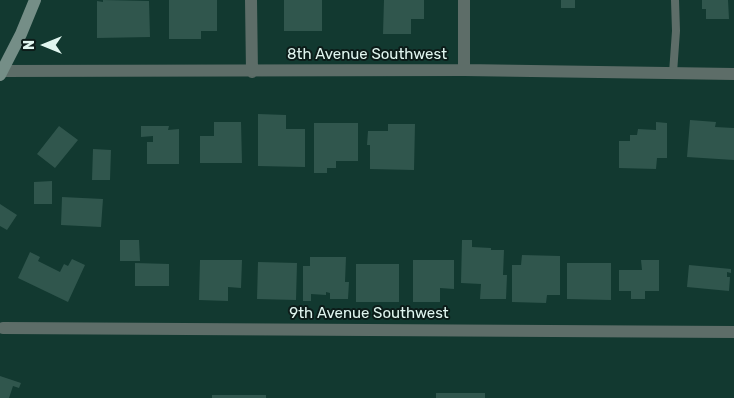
<!DOCTYPE html>
<style>
body{margin:0}
#map{position:relative;width:734px;height:398px;overflow:hidden;background:#123930;font-family:Rubik,sans-serif}
canvas{display:block}
.north{position:absolute;left:20px;top:20px;width:50px;height:50px;-webkit-text-stroke:4px #0c1c19;paint-order:stroke;rotate:270deg;font-size:14px;font-weight:700;line-height:20px;text-align:center;color:#e0f5ef}
.north::after{content:'';display:block;margin:auto;width:18px;height:22px;background:#e0f5ef;clip-path:polygon(50% 0,100% 100%,50% 72%,0 100%)}
</style>
<div id="map">
<canvas width="734" height="398"></canvas>
<div class="north">N</div>
</div>
<script>
const ctx = document.querySelector('canvas').getContext('2d');
ctx.lineJoin = 'round';
function fill(path, color) { ctx.fillStyle = color; ctx.fill(path, 'evenodd'); }
const poly = rows => new Path2D(rows.map(r => 'M' + r).join(''));
function strokePath(path, color, width, dash) { ctx.strokeStyle = color; ctx.lineWidth = width; ctx.lineCap = dash ? 'butt' : 'round'; ctx.setLineDash(dash || []); ctx.stroke(path); }
function label(font, color, halo, rows, align = 'center') {
  ctx.font = font + ' Rubik,sans-serif'; ctx.lineWidth = 4; ctx.setLineDash([]); ctx.textBaseline = 'middle'; ctx.strokeStyle = halo; ctx.fillStyle = color; for (const [text, x, y, turn = 0] of rows) {
    ctx.save(); ctx.translate(x, y); ctx.rotate((+turn || 0) * Math.PI / 180); ctx.textAlign = isNaN(turn) ? turn : align; if (halo) ctx.strokeText(text, 0, 0); ctx.fillText(text, 0, 0); ctx.restore();
  }
}
fill(poly([
 [103,0,149,1,150,37,97,38,97,1,103,2],
 [169,0,217,0,217,31,201,31,201,39,169,39],
 [284,0,322,0,322,31,284,31],
 [384,0,424,0,424,19,411,19,411,34,383,34],
 [561,0,575,0,575,8,561,8],
 [702,0,728,0,729,19,706,19,706,9,702,9],
 [258,114,286,115,286,129,305,129,305,167,258,166],
 [690,120,716,122,715,127,734,128,734,160,687,157],
 [214,122,241,122,242,163,200,163,200,136,214,136],
 [656,122,667,123,667,158,657,158,656,169,619,168,619,141,630,141,630,135,637,135,638,129,656,130],
 [314,123,358,123,358,161,336,161,336,168,327,168,327,173,314,173],
 [388,124,415,124,414,170,370,169,370,145,367,145,368,131,388,131],
 [59,126,78,140,55,168,37,154],
 [141,126,169,126,168,130,179,129,179,164,147,164,147,142,153,142,153,136,141,137],
 [93,149,111,150,110,180,92,180],
 [52,181,52,204,34,204,34,182],
 [62,197,103,199,101,227,61,225],
 [0,204,17,215,7,230,0,226],
 [120,240,139,240,140,261,120,261],
 [462,240,472,240,472,247,491,248,491,250,504,250,503,275,507,275,506,299,480,299,481,284,461,283],
 [30,252,40,257,38,261,60,272,64,264,68,266,72,259,85,265,68,302,18,278],
 [522,255,560,256,560,295,547,295,546,303,512,302,512,265,521,265],
 [310,257,346,257,345,282,349,282,348,299,330,299,330,293,326,292,326,295,311,294,311,301,303,301,303,266,310,266],
 [200,260,242,260,241,288,228,287,228,301,199,300],
 [413,260,454,260,454,289,440,288,440,302,413,302],
 [641,260,659,260,659,291,645,291,645,299,631,299,631,291,619,291,619,270,642,270],
 [258,262,297,263,296,300,257,299],
 [135,263,169,264,169,286,135,286],
 [567,263,611,263,611,300,567,299],
 [356,264,399,264,399,302,356,302],
 [689,265,731,269,731,273,727,272,727,277,730,277,729,291,687,287],
 [0,376,21,383,19,388,13,386,9,398,0,398],
 [436,393,485,393,485,398,436,398],
 [212,395,266,395,266,398,212,398]
]), '#30564d');
strokePath(poly([
 [673,73,676,31,675,0]
]), '#5d6d68', 8);
strokePath(poly([
 [251,0,252,72],
 [464,70,464,0],
 [0,71,464,70,734,74],
 [3,328,734,332]
]), '#5d6d68', 12);
strokePath(poly([
 [0,75,21,34,35,0]
]), '#758e87', 12);
label('15px', '#e0f5ef', '#0c1c19', [
 ["8th Avenue Southwest",367,55],
 ["9th Avenue Southwest",369,314]
]);
</script>
